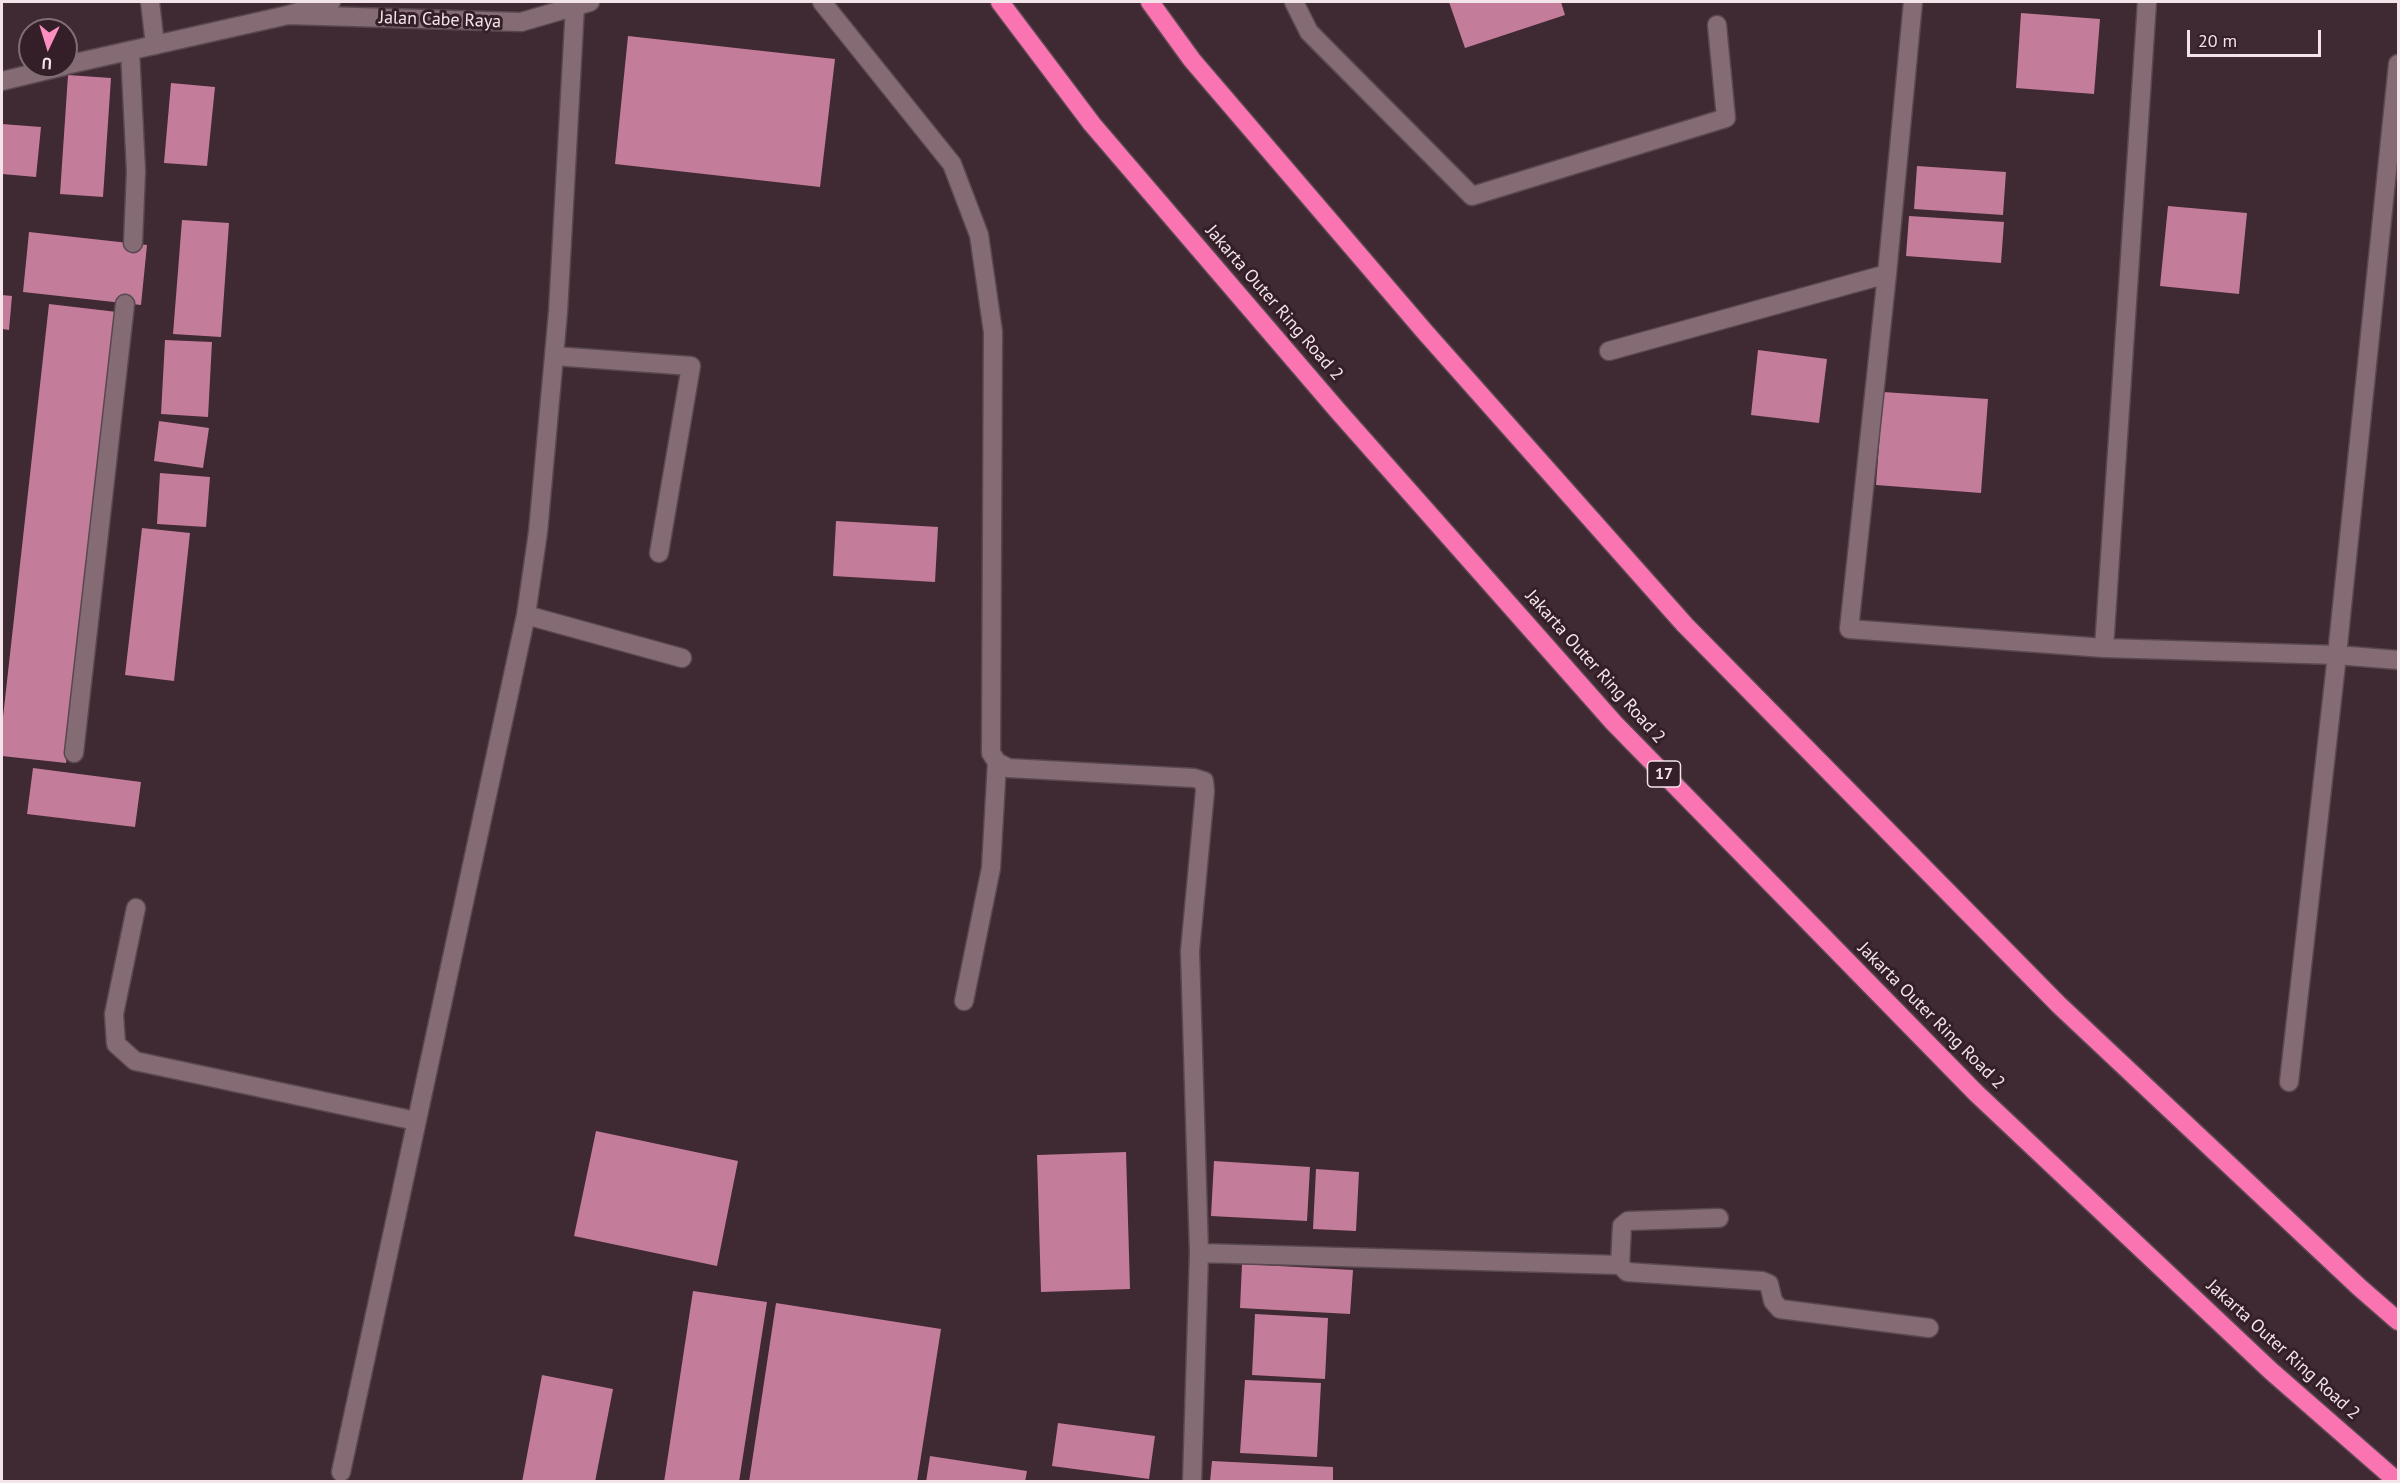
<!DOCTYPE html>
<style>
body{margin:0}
#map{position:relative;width:2400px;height:1483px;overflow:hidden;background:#3f2932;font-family:"PT Sans",sans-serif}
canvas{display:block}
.frame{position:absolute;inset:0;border:3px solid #f2e4e9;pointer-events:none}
.north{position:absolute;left:18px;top:18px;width:60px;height:60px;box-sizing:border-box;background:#341f28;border:2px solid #806e75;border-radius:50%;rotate:184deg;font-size:16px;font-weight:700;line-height:24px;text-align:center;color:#f2e4e9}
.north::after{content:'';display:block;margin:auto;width:21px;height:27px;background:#fd8ebf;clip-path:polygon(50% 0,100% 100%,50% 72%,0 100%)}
.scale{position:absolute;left:2187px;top:30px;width:134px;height:27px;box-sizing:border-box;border:3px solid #f2e4e9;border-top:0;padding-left:8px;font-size:18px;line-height:21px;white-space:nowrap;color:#f2e4e9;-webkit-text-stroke:4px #341f28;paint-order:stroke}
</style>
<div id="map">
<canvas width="2400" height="1483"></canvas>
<div class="frame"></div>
<div class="north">U</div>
<div class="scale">20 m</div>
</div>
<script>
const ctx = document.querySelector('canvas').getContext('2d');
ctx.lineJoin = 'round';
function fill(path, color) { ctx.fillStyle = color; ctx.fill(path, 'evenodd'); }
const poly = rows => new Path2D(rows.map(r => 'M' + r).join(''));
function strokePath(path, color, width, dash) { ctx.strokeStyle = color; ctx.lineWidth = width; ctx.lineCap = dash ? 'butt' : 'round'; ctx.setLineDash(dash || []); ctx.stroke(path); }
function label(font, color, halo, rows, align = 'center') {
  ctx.font = font + ' "PT Sans",sans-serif'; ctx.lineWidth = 6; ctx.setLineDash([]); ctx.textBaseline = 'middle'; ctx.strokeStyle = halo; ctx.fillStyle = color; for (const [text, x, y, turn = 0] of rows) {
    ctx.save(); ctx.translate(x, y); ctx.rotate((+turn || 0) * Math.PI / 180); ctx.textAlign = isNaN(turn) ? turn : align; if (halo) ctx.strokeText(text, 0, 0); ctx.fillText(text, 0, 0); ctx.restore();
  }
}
fill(poly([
 [1449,2,1561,2,1565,15,1465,48],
 [2021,13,2100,19,2094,94,2016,88],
 [628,36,835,59,820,187,615,164],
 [68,75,111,78,103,197,60,194],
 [171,83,215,87,207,166,164,163],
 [2,124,41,127,36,177,2,174],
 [1917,166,2006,172,2003,215,1914,209],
 [2168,206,2247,213,2239,294,2160,286],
 [1909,216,2004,222,2001,263,1906,256],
 [182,220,229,223,221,337,173,334],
 [29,232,147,245,141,305,23,292],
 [2,295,12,296,9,330,2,329],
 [49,304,117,312,66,763,2,756,2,726],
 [165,340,212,342,208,417,161,414],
 [1758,350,1827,359,1819,423,1751,415],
 [1883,392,1988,399,1981,493,1876,485],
 [159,421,209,428,203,468,154,461],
 [160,473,210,477,206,527,157,524],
 [836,521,938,527,935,582,833,576],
 [142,528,190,533,174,681,125,675],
 [33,768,141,782,135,827,27,814],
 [596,1131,738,1161,717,1266,574,1236],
 [1126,1152,1130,1289,1041,1292,1037,1155],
 [1214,1161,1310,1167,1307,1221,1211,1216],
 [1316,1169,1359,1172,1356,1231,1313,1229],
 [1242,1264,1353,1270,1350,1314,1240,1308],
 [693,1291,767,1302,739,1482,664,1482],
 [776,1303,941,1329,917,1482,749,1482],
 [1255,1314,1328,1318,1325,1379,1252,1375],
 [542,1375,613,1389,595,1482,522,1482],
 [1245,1380,1321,1383,1317,1457,1240,1453],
 [1058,1423,1155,1436,1149,1479,1052,1466],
 [930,1456,1027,1471,1025,1482,926,1482],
 [1212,1461,1333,1467,1333,1482,1210,1482]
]), '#c37c9a');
const lane = poly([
 [150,2,155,45],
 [1294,2,1309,32,1472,196,1726,118,1717,25],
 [130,51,136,171,133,243],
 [74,753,125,304]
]);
const street = poly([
 [822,2,952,164,979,235,993,332,991,753,997,762,1008,768,1194,778,1204,781,1205,791,1190,951,1199,1253,1620,1265,1627,1272,1762,1281,1769,1284,1773,1301,1780,1309,1929,1328],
 [1913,2,1887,274,1849,629,2104,648,2337,655,2398,660],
 [1609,351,1887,274],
 [554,356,691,366,659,553],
 [526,615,682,658],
 [2104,648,2147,2],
 [136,908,114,1014,116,1044,135,1061,416,1121],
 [964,1001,991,868,997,762],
 [2289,1082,2337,655,2398,64],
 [1620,1265,1622,1226,1628,1221,1719,1218],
 [341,1472,526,615,538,532,558,312,575,6],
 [1192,1482,1199,1253]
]);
const secondary = poly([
 [288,15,521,22,590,2],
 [66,65,288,15,331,2],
 [2,81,64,66]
]);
const highway = poly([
 [1000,2,1092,124,1338,411,1614,723,1976,1093,2271,1371,2398,1482],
 [1150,2,1192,60,1425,332,1685,625,2059,1005,2359,1287,2398,1321]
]);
strokePath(lane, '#5a4850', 21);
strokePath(street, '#5a4850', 21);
strokePath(secondary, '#5a4850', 21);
strokePath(highway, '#5a4850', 21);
strokePath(lane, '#846b74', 18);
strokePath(street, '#846b74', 18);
strokePath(secondary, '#846b74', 18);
strokePath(highway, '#f974b1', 18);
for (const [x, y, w] of [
 [1664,774,33]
]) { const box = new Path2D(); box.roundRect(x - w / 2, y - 13, w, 26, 4.5); ctx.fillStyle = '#341f28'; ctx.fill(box); strokePath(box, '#f2e4e9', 1.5); }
label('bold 16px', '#f2e4e9', null, [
 ["17",1664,774]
]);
label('18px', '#f2e4e9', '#341f28', [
 ["Jalan Cabe Raya",440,20,2],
 ["Jakarta Outer Ring Road 2",1274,303,49],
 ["Jakarta Outer Ring Road 2",1595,667,48],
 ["Jakarta Outer Ring Road 2",1931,1016,45],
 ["Jakarta Outer Ring Road 2",2283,1350,42]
]);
</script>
